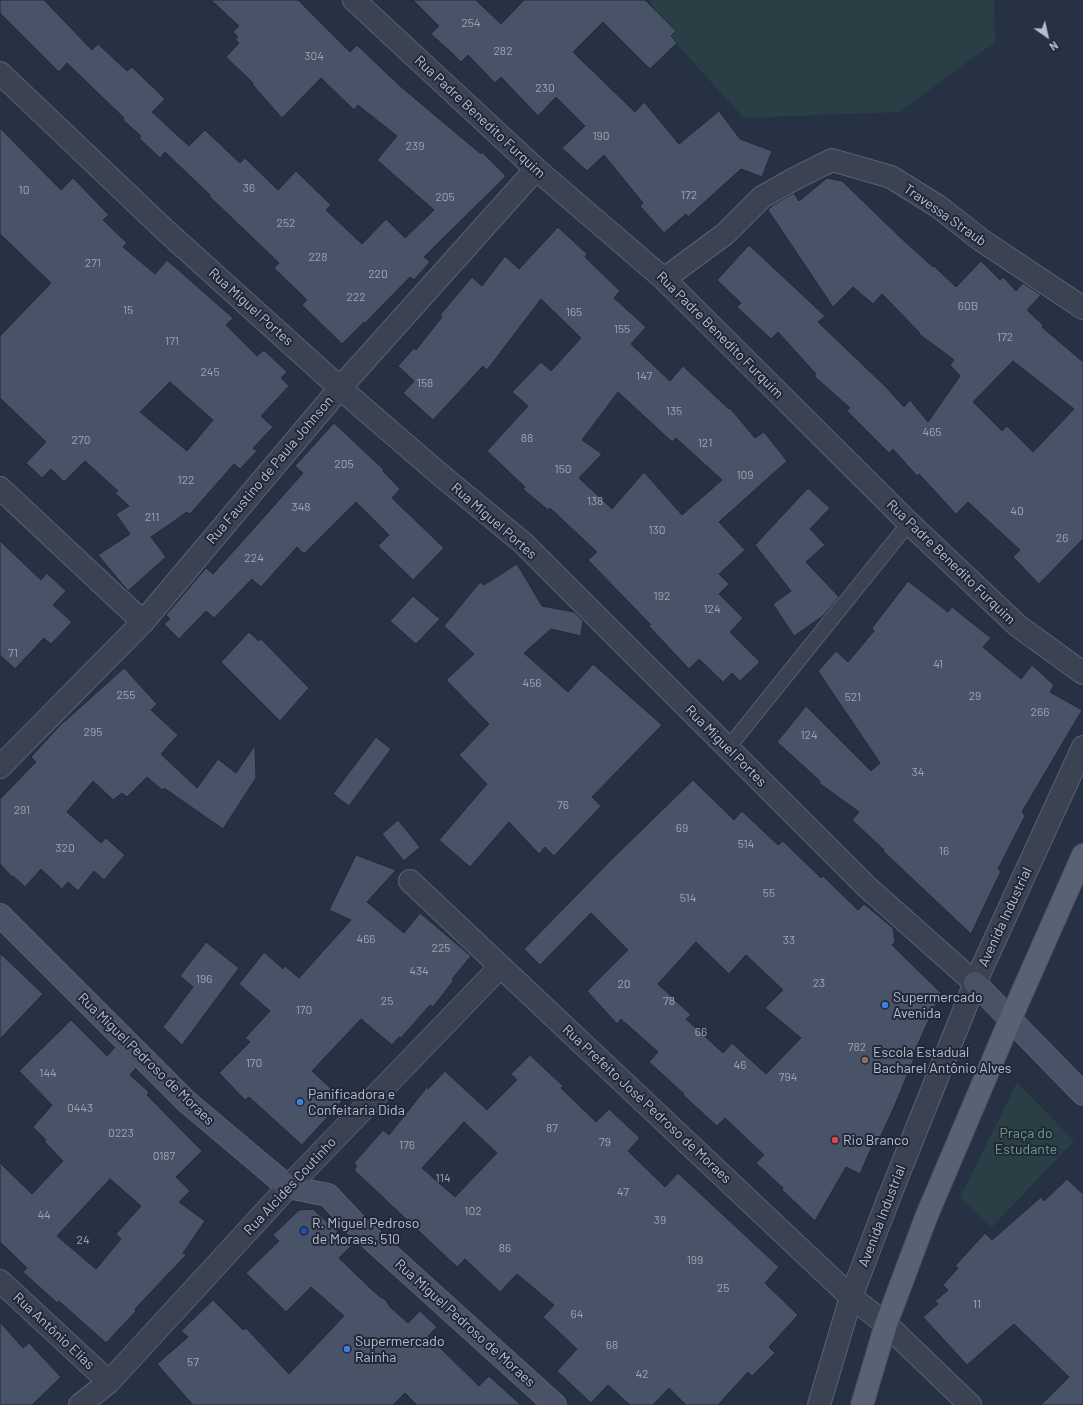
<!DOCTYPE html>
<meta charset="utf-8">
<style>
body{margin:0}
#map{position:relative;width:1083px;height:1405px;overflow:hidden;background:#273144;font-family:Barlow,sans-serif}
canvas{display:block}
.north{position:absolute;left:1027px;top:16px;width:40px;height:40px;-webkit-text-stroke:3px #202839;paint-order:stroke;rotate:146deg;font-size:11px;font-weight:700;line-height:16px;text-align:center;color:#b9bfcd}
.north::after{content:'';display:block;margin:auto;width:14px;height:18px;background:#b9bfcd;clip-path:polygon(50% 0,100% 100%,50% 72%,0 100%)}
</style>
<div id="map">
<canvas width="1083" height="1405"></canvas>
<div class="north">N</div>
</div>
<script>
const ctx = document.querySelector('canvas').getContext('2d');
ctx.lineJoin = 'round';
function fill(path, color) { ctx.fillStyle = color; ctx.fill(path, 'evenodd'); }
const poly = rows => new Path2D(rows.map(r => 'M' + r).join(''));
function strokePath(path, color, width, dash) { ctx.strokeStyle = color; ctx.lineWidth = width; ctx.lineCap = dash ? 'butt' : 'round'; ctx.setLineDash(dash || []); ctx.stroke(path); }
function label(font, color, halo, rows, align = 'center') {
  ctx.font = font + ' Barlow,sans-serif'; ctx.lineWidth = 4; ctx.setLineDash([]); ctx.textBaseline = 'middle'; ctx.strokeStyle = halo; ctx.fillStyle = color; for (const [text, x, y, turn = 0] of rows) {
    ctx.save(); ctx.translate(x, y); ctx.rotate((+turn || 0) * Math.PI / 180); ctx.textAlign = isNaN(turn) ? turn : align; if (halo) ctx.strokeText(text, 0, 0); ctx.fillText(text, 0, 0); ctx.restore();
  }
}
fill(poly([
 [650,0,994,0,995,42,899,112,744,118,663,29],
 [1017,1082,1074,1141,992,1227,960,1198]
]), '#293f45');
const building = poly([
 [0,0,44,0,92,50,98,44,127,71,132,67,165,99,152,112,189,146,205,130,240,163,245,158,278,190,296,171,331,205,326,210,362,244,386,219,405,238,434,210,377,160,397,136,358,105,354,110,321,78,282,118,252,84,253,83,226,57,239,43,235,39,238,37,233,32,239,26,211,0,298,0,350,52,357,45,400,86,481,154,482,152,506,176,424,257,430,262,414,280,410,277,365,323,364,322,342,344,302,305,307,300,274,268,279,263,209,196,210,195,165,152,160,158,139,138,141,136,123,120,124,118,67,63,59,72,0,13,0,0],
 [413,0,476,0,501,24,524,0,645,0,676,31,671,36,677,43,650,69,603,22,573,52,635,112,644,102,679,144,719,111,740,139,772,151,762,177,741,169,688,217,686,214,664,233,640,206,643,203,604,155,587,171,562,148,585,126,556,97,538,116,501,77,495,83,468,55,461,62,453,54,431,34,439,26,413,0],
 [0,128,61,190,73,178,109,215,103,220,127,243,123,247,155,274,167,260,233,318,226,325,257,356,264,350,287,372,281,378,289,386,261,416,273,427,253,448,257,451,240,469,234,464,190,514,187,512,151,537,166,557,128,591,98,555,130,534,116,514,129,506,115,493,118,491,85,461,64,482,51,469,42,478,26,463,46,442,0,398,0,336,51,283,0,234,0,128],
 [170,382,213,420,187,451,140,412,170,382],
 [827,178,842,181,901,238,933,267,934,266,956,287,981,261,1000,280,1003,277,1016,291,1023,283,1041,295,1027,310,1043,325,1042,327,1083,362,1083,539,1039,584,1013,557,1020,550,968,502,956,514,919,474,917,476,893,449,889,453,847,411,850,408,814,376,816,374,778,332,771,339,737,307,741,303,717,280,749,245,825,316,818,322,886,387,904,407,910,400,928,422,960,376,950,365,954,360,919,334,920,333,882,294,873,304,853,287,833,307,768,210,773,205,794,193,799,201,827,178],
 [1013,361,1074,409,1033,452,1007,426,1002,431,973,402,1013,361],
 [558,227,587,254,585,257,620,291,614,298,646,327,631,344,670,381,683,366,729,409,730,408,755,438,764,432,787,461,719,522,745,550,719,574,729,584,719,594,743,618,730,632,760,662,740,681,732,673,723,682,699,659,689,669,647,624,651,625,588,560,597,552,550,508,548,510,523,489,525,487,487,451,528,406,512,392,541,362,551,371,581,338,541,299,487,370,483,366,433,420,403,393,414,381,398,366,414,348,416,350,442,317,440,315,472,277,482,286,505,256,519,269,558,227],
 [618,392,672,442,676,438,722,480,682,515,644,472,612,509,579,478,602,454,582,440,618,392],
 [334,423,384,470,383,471,400,489,392,498,444,548,413,580,378,546,389,535,356,502,304,554,297,547,261,587,252,579,214,618,206,611,179,639,164,624,170,619,166,615,206,568,213,574,264,517,303,473,295,466,334,423],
 [808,488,830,508,810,529,825,545,806,562,839,597,823,616,794,636,773,604,791,591,755,545,808,488],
 [0,541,41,580,47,573,66,591,53,605,72,622,51,644,44,638,15,669,0,655,0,541],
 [517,564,542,606,574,612,583,621,581,636,551,629,524,653,568,692,593,664,662,725,592,797,601,806,554,856,545,847,539,854,509,822,470,867,439,840,487,784,459,755,489,724,446,680,474,654,444,626,480,582,484,585,517,564],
 [908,581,948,612,952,607,991,638,983,647,1021,679,1032,665,1054,685,1050,692,1082,710,1022,812,1025,816,998,869,1001,871,971,934,883,851,884,850,852,820,859,812,819,783,820,781,777,742,806,706,871,771,880,763,818,671,836,651,848,662,874,631,872,628,908,581],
 [413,596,440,619,416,644,390,621,413,596],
 [249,632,259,641,261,639,309,688,280,721,221,662,249,632],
 [124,668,157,704,151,710,178,735,161,754,197,788,218,759,236,773,255,745,256,778,223,829,164,788,162,790,147,777,127,797,122,793,113,800,93,781,67,812,101,843,106,838,125,855,104,880,94,871,78,891,68,882,62,889,41,869,25,887,13,876,12,877,0,864,0,799,36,762,31,757,63,722,64,722,124,668],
 [376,737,391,749,349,806,333,794,376,737],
 [693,780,734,820,742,811,778,845,783,841,821,878,823,876,858,910,864,904,893,928,895,942,892,945,941,993,913,1055,915,1056,895,1105,880,1138,876,1137,860,1174,846,1167,815,1221,782,1190,783,1188,756,1163,764,1155,725,1118,717,1126,683,1095,684,1094,649,1062,658,1052,621,1019,617,1024,587,991,628,950,591,913,540,965,524,949,612,859,693,780],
 [696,942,729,974,746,955,783,990,765,1008,801,1038,766,1074,732,1043,723,1053,686,1019,691,1015,658,984,696,942],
 [398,820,420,847,404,861,382,834,398,820],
 [356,855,396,870,367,902,404,933,420,913,471,956,452,979,454,980,433,1007,430,1005,401,1038,399,1037,392,1045,361,1019,312,1071,343,1100,302,1145,249,1097,245,1100,219,1073,250,1042,245,1038,270,1011,239,984,264,952,283,969,285,966,299,978,351,920,329,910,356,855],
 [206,942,239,968,182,1045,163,1027,193,987,180,976,206,942],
 [0,953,43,994,0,1039,0,953],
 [71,1020,107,1056,115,1047,136,1068,130,1075,149,1092,147,1095,202,1151,176,1177,190,1191,179,1202,205,1221,183,1253,186,1255,135,1309,136,1311,106,1343,59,1301,57,1303,23,1272,27,1268,0,1242,0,1163,32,1194,63,1161,44,1141,46,1140,33,1127,52,1105,19,1071,71,1020],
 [110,1179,141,1206,116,1234,121,1239,96,1269,57,1236,110,1179],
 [530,1055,563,1086,561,1088,596,1122,609,1109,640,1138,628,1151,665,1187,678,1173,779,1267,765,1283,798,1315,769,1347,775,1353,752,1376,748,1372,718,1405,686,1405,669,1388,653,1405,630,1405,608,1385,591,1403,557,1371,577,1349,543,1317,554,1305,517,1274,500,1292,465,1259,457,1267,354,1170,357,1166,354,1163,383,1130,389,1135,427,1087,428,1089,445,1071,487,1110,517,1080,511,1074,530,1055],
 [464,1122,497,1153,455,1197,422,1168,464,1122],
 [1067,1179,1083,1194,1083,1405,1041,1405,1069,1377,1014,1324,967,1365,923,1317,938,1304,935,1301,948,1290,943,1285,958,1268,955,1266,985,1233,992,1240,1041,1197,1044,1201,1067,1179],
 [313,1209,352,1245,339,1258,370,1288,379,1296,386,1300,390,1307,408,1323,420,1311,437,1327,428,1336,479,1386,489,1376,521,1405,417,1405,405,1393,393,1405,193,1405,157,1364,188,1337,181,1331,213,1300,243,1330,246,1328,289,1374,344,1316,311,1287,286,1312,246,1273,279,1241,273,1235,299,1210,313,1209],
 [0,1322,23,1348,29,1343,61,1377,32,1405,0,1405,0,1322]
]);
fill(building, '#485368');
strokePath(building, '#222a3b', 1);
const service = poly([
 [728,748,909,523]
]);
const minor = poly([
 [354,0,536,169,664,279,909,523,1018,626,1083,673],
 [664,279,725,234,762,197,794,179,832,160,891,177,939,207,981,240,1083,308],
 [340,388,536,169],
 [0,488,143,622],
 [410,881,851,1297,886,1324,970,1405],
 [0,1281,109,1382],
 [80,1405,109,1382,288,1187,500,967]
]);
const tertiary = poly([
 [0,73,166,231,340,388,437,472,523,543,867,887,975,983],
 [0,767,143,622,340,388],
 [819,1405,851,1297,888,1200,975,983,1083,747]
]);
const secondary = poly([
 [0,915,187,1102,288,1187,328,1195,357,1226,555,1405],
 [975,983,1083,1094]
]);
const primary = poly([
 [862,1405,886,1324,927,1215,1010,1020,1083,855]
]);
strokePath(service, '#5a6170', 16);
strokePath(minor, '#5a6170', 24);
strokePath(tertiary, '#5a6170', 24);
strokePath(secondary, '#5a6170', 24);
strokePath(primary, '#454c5c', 24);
strokePath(service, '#3b4353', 14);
strokePath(minor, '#3b4353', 22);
strokePath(tertiary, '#3b4353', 22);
strokePath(secondary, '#495266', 22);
strokePath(primary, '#596273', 22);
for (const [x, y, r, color] of [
 [885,1005,4,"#3f7fe0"],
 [865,1060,4,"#8d6e63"],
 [300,1102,4,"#3f7fe0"],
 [835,1140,4,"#e0444e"],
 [304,1231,4,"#1a4fb4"],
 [347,1349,4,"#3f7fe0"]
]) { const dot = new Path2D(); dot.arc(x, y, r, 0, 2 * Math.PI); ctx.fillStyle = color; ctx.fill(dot); strokePath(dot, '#202839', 1.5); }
label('12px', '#9da4b4', null, [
 ["254",471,23],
 ["282",503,51],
 ["304",314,56],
 ["230",545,88],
 ["190",601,136],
 ["239",415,146],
 ["36",249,188],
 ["10",24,190],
 ["172",689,195],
 ["205",445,197],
 ["252",286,223],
 ["228",318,257],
 ["271",93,263],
 ["220",378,274],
 ["222",356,297],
 ["60B",968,306],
 ["15",128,310],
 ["165",574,312],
 ["155",622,329],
 ["172",1005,337],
 ["171",172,341],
 ["245",210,372],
 ["147",644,376],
 ["158",425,383],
 ["135",674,411],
 ["465",932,432],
 ["88",527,438],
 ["270",81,440],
 ["121",705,443],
 ["205",344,464],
 ["150",563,469],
 ["109",745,475],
 ["122",186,480],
 ["138",595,501],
 ["348",301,507],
 ["40",1017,511],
 ["211",152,517],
 ["130",657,530],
 ["26",1062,538],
 ["224",254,558],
 ["192",662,596],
 ["124",712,609],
 ["71",13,653],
 ["41",938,664],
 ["456",532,683],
 ["255",126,695],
 ["29",975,696],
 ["521",853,697],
 ["266",1040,712],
 ["295",93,732],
 ["124",809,735],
 ["34",918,772],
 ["76",563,805],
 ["291",22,810],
 ["69",682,828],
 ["514",746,844],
 ["320",65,848],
 ["16",944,851],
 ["55",769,893],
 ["514",688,898],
 ["466",366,939],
 ["33",789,940],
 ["225",441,948],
 ["434",419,971],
 ["196",204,979],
 ["23",819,983],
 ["20",624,984],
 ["25",387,1001],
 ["78",669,1001],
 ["170",304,1010],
 ["66",701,1032],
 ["782",857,1047],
 ["170",254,1063],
 ["46",740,1065],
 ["144",48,1073],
 ["794",788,1077],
 ["0443",80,1108],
 ["87",552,1128],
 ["0223",121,1133],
 ["79",605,1142],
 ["176",407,1145],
 ["0187",164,1156],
 ["114",443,1178],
 ["47",623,1192],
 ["102",473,1211],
 ["44",44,1215],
 ["39",660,1220],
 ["24",83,1240],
 ["86",505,1248],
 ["199",695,1260],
 ["25",723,1288],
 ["11",977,1304],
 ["64",577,1314],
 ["68",612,1345],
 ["57",193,1362],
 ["42",642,1374]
]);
label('14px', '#b9bfcd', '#202839', [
 ["Rua Padre Benedito Furquim",480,117,43],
 ["Travessa Straub",945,215,35],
 ["Rua Miguel Portes",251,307,42],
 ["Rua Padre Benedito Furquim",720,335,45],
 ["Rua Faustino de Paula Johnson",270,470,-50],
 ["Rua Miguel Portes",494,521,41],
 ["Rua Padre Benedito Furquim",951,562,44],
 ["Rua Miguel Portes",726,746,45],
 ["Avenida Industrial",1005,917,-65],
 ["Rua Miguel Pedroso de Moraes",146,1059,44],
 ["Rua Prefeito José Pedroso de Moraes",647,1104,43],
 ["Rua Alcides Coutinho",290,1186,-47],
 ["Avenida Industrial",882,1216,-69],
 ["Rua Miguel Pedroso de Moraes",465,1323,42],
 ["Rua Antônio Elias",54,1331,43]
]);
label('14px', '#b9bfcd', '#202839', [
 ["Supermercado",893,997],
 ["Avenida",893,1013],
 ["Escola Estadual",873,1052],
 ["Bacharel Antônio Alves",873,1068],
 ["Panificadora e",308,1094],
 ["Confeitaria Dida",308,1110],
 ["Rio Branco",843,1140],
 ["R. Miguel Pedroso",312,1223],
 ["de Moraes, 510",312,1239],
 ["Supermercado",355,1341],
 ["Rainha",355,1357]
], 'left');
label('14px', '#709e7e', '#202839', [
 ["Praça do",1026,1133],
 ["Estudante",1026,1149]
]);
</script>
